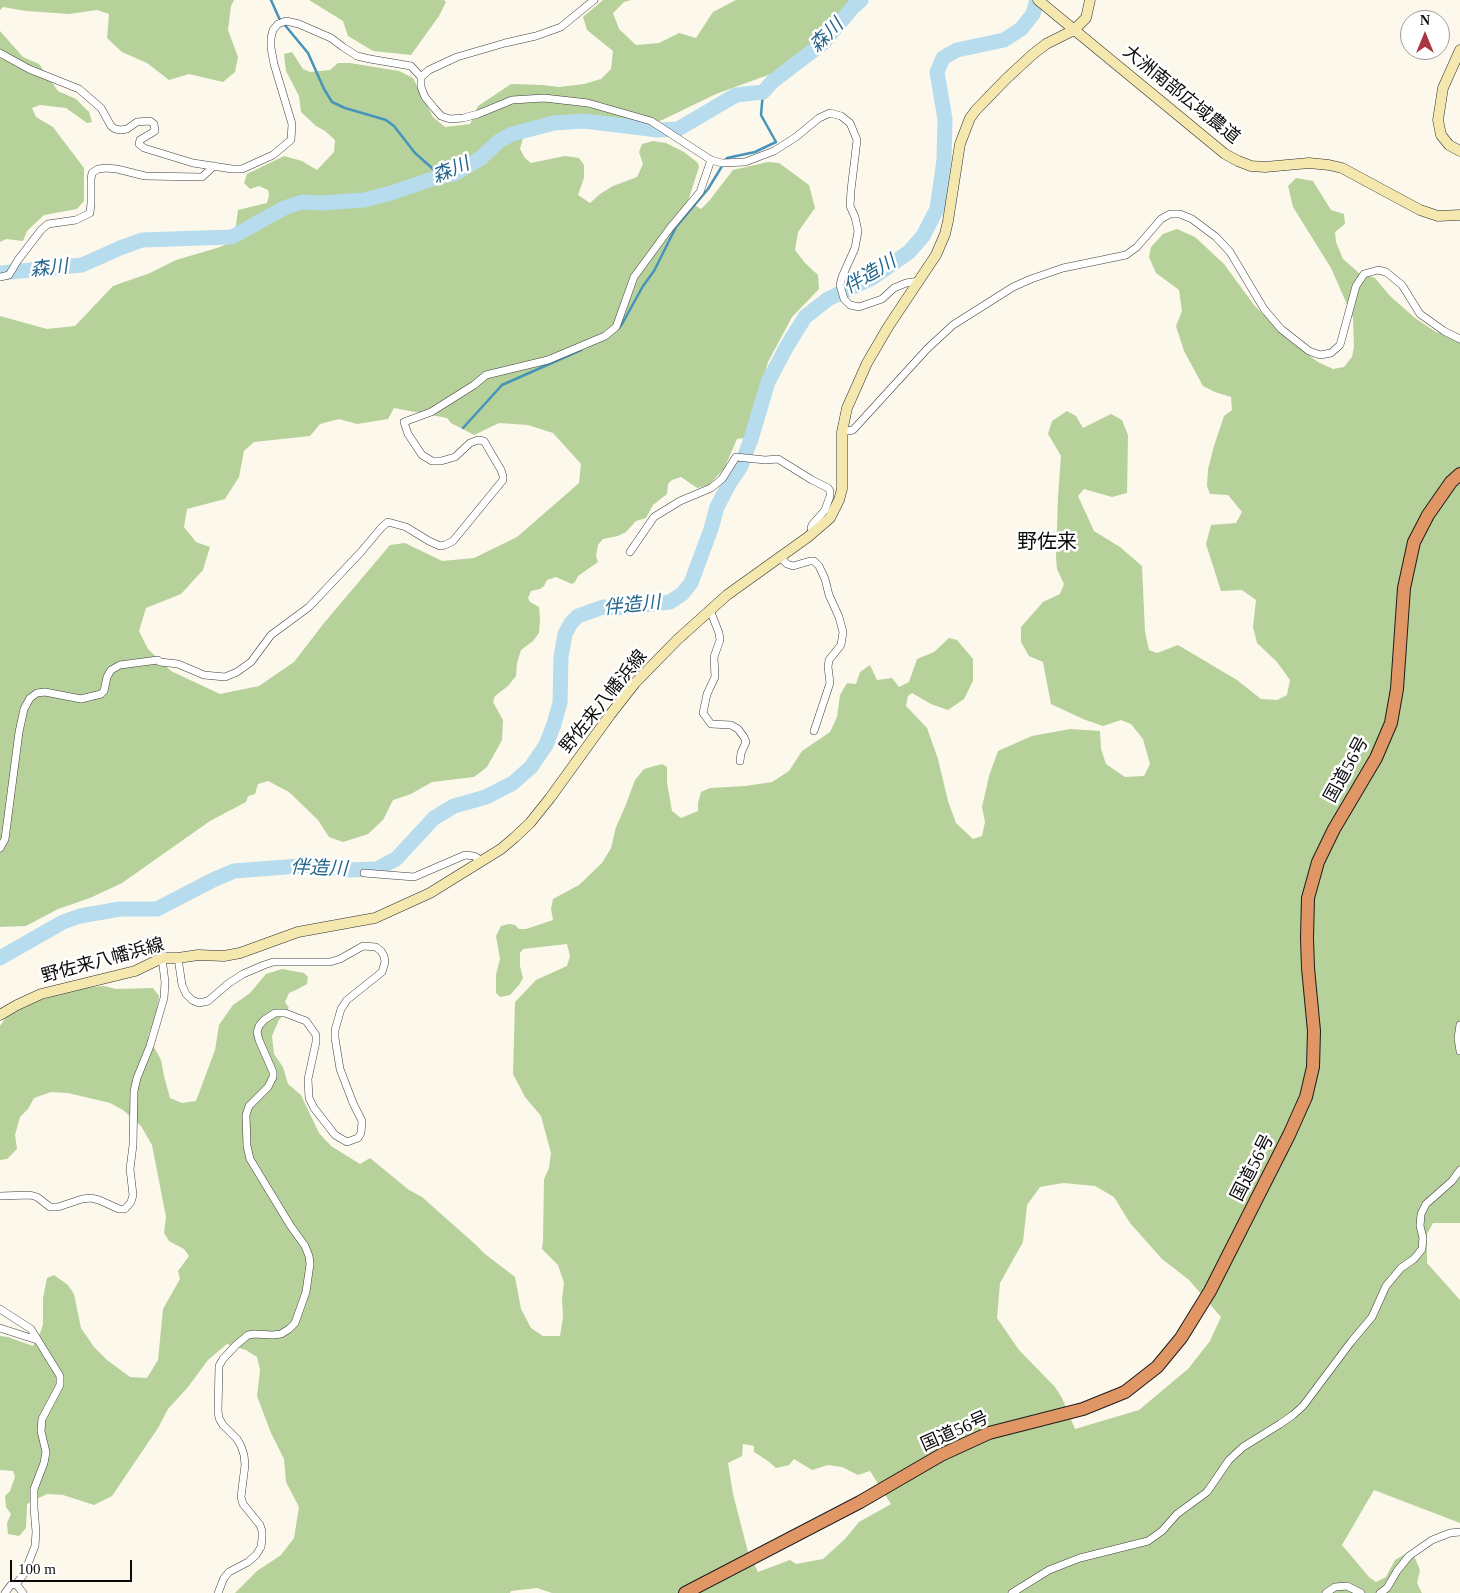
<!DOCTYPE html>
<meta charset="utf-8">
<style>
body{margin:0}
#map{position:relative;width:1460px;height:1593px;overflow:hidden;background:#fcf8ec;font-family:"Times New Roman",serif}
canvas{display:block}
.north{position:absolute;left:1400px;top:10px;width:50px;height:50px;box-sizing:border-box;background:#fff;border:1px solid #9d9d9d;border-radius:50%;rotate:0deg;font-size:14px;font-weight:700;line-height:20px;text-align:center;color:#0b0b0b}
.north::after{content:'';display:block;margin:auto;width:18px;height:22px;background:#a93542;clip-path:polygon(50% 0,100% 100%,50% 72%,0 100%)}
.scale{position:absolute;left:10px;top:1560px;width:122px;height:22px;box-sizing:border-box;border:2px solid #0b0b0b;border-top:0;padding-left:6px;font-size:15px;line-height:18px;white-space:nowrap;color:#0b0b0b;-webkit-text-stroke:4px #fff;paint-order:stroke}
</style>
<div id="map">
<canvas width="1460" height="1593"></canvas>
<div class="north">N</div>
<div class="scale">100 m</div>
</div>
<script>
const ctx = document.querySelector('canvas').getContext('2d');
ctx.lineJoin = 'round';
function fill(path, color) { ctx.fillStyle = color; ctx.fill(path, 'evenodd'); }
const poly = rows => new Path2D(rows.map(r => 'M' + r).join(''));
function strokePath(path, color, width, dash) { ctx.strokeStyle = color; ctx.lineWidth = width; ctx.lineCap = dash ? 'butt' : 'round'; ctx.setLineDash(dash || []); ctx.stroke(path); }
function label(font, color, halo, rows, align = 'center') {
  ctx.font = font + ' "Times New Roman","Noto Sans JP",serif'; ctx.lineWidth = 5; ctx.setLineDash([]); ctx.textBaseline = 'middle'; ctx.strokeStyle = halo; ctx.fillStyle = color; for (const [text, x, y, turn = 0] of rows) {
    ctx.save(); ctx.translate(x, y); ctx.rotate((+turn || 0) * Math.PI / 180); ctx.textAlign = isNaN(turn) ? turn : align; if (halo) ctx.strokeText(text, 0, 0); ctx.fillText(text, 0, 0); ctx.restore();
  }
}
fill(poly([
 [0,0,234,0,231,6,228,30,238,57,235,72,223,82,189,74,169,80,147,63,122,52,107,38,109,14,97,10,69,14,26,11,3,7,0,10],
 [309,0,444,0,446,2,439,16,411,55,373,51,348,36,343,21],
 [603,0,631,0,624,2,613,13,619,29,636,45,659,43,679,33,696,38,713,12,736,0,856,0,834,35,814,56,795,68,768,75,716,94,660,121,649,132,609,129,593,120,569,118,536,124,523,138,520,149,525,158,531,163,565,156,579,158,584,165,584,178,578,195,590,203,600,194,613,186,637,177,643,164,639,152,642,144,653,141,666,143,684,152,698,163,699,167,688,201,701,209,709,201,733,170,768,162,779,163,809,185,815,208,798,232,795,250,805,263,818,275,819,289,792,317,768,362,754,413,745,438,737,439,724,469,709,485,697,488,681,477,672,480,668,484,667,494,653,505,646,518,636,521,626,532,618,536,603,539,598,545,596,556,598,562,578,576,575,582,572,584,556,577,547,580,544,586,540,589,531,591,528,598,530,602,539,607,540,619,539,633,533,641,521,650,517,663,516,676,508,686,495,696,493,702,503,720,502,740,487,767,474,777,432,782,411,794,393,800,383,820,368,834,343,842,329,837,318,820,289,792,268,781,258,784,255,794,248,796,246,802,210,821,122,883,90,898,58,909,26,926,0,927,0,316,47,329,75,326,113,286,150,273,176,260,217,248,230,243,236,225,238,210,267,203,269,195,268,190,259,186,250,189,244,183,247,174,284,156,302,161,317,170,334,152,335,140,325,131,316,126,301,112,299,96,286,71,284,54,292,52,303,69,310,72,330,70,338,63,350,63,399,71,413,78,433,117,445,127,470,124,478,106,511,84,543,85,559,87,584,84,601,79,611,69,613,51,587,30,583,17],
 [394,408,447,418,451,423,474,435,499,423,528,425,553,433,581,464,579,483,517,537,474,558,442,561,405,543,390,545,324,623,294,662,259,686,220,694,171,671,148,649,139,631,146,608,181,594,203,570,210,547,196,542,184,527,187,509,225,499,239,477,244,451,254,442,310,436,320,424,339,419,357,424,388,419],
 [0,31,23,57,39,64,58,91,76,99,89,112,92,122,87,123,66,108,40,105,32,108,36,117,53,127,84,168,84,201,77,209,44,215,27,231,23,241,6,239,0,242],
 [1296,178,1313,181,1331,210,1344,214,1345,224,1335,232,1336,242,1343,259,1359,273,1375,278,1390,296,1415,318,1436,332,1460,338,1460,1223,1433,1223,1427,1234,1427,1263,1460,1300,1460,1523,1374,1490,1342,1545,1369,1577,1376,1582,1386,1577,1395,1560,1407,1553,1415,1558,1420,1570,1417,1583,1422,1593,552,1593,537,1588,511,1591,510,1593,235,1593,257,1571,281,1555,294,1538,299,1507,286,1482,284,1459,271,1433,257,1396,260,1370,257,1357,246,1350,227,1344,208,1360,188,1387,168,1409,158,1428,112,1496,94,1505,63,1495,47,1494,27,1504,26,1528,19,1536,8,1534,7,1523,11,1514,6,1507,5,1496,10,1491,15,1477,13,1471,0,1470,0,1336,8,1337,33,1346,41,1331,43,1324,43,1298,47,1278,54,1275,68,1285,74,1294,81,1328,94,1347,107,1360,130,1377,147,1378,158,1360,163,1309,180,1279,178,1271,189,1256,184,1249,169,1241,164,1233,166,1217,152,1145,141,1126,123,1110,110,1103,68,1093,51,1092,34,1098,28,1109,20,1117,15,1135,17,1149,7,1159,0,1160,0,1026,6,1017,29,1003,82,988,104,986,116,989,153,988,159,996,156,1016,148,1036,161,1060,164,1076,170,1098,182,1103,196,1101,215,1050,219,1025,233,1005,250,993,266,974,282,969,304,973,308,977,307,984,296,990,289,993,285,1002,289,1008,279,1020,272,1036,274,1054,283,1067,288,1084,301,1095,319,1133,331,1146,360,1164,370,1158,409,1190,422,1197,476,1245,485,1254,515,1277,521,1309,531,1328,543,1336,560,1336,563,1317,562,1298,564,1283,558,1265,542,1249,543,1241,544,1179,549,1168,551,1153,541,1116,525,1097,513,1074,515,1002,536,980,567,966,570,956,567,944,523,949,520,953,520,966,523,978,519,985,510,995,500,997,496,993,496,975,500,959,496,936,501,926,509,924,515,925,519,929,526,929,553,920,551,909,553,899,579,885,602,863,611,848,616,827,625,807,635,780,644,769,662,764,667,767,667,783,672,811,681,818,698,811,698,803,701,792,710,788,745,786,772,782,789,771,802,751,830,732,837,717,840,695,847,683,856,684,860,672,870,665,877,680,892,678,899,687,909,682,917,659,934,652,949,638,957,640,973,659,973,681,964,699,948,710,931,704,912,693,908,696,906,706,927,728,938,759,948,801,956,823,973,839,982,836,985,822,982,807,989,776,998,751,1032,736,1070,729,1100,731,1101,749,1106,764,1125,777,1144,776,1150,764,1143,739,1131,724,1121,720,1103,726,1083,719,1051,704,1043,662,1029,656,1021,642,1021,627,1043,602,1060,594,1064,584,1057,569,1056,557,1058,497,1061,456,1048,434,1052,421,1067,411,1076,416,1083,428,1111,414,1122,420,1128,435,1127,493,1112,497,1084,489,1078,496,1094,531,1120,547,1142,566,1145,632,1149,650,1157,653,1178,645,1237,680,1261,699,1277,700,1287,695,1290,680,1277,662,1257,643,1253,627,1256,600,1242,590,1221,591,1206,544,1211,525,1236,523,1242,512,1228,495,1210,494,1207,486,1208,469,1214,446,1224,416,1232,410,1231,397,1215,392,1203,386,1184,351,1176,326,1182,311,1179,290,1156,273,1149,257,1151,247,1163,234,1177,229,1195,237,1224,264,1254,305,1287,339,1318,362,1333,369,1344,367,1352,357,1354,347,1353,318,1331,268,1293,207,1288,186],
 [1063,1183,1095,1186,1114,1197,1130,1223,1162,1259,1189,1280,1221,1317,1210,1341,1188,1369,1139,1410,1075,1429,1062,1398,1055,1387,1019,1350,997,1318,1000,1283,1023,1242,1027,1205,1040,1187],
 [743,1444,754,1446,754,1452,768,1461,776,1468,789,1465,794,1459,812,1470,828,1465,842,1467,858,1475,870,1471,891,1504,859,1522,845,1539,823,1559,796,1564,790,1560,758,1572,748,1552,733,1494,728,1463,742,1456]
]), '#b7d19b');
strokePath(poly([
 [271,0,279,18,308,53,324,89,332,102,345,108,386,120,394,126,415,153,441,176],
 [618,329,622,324,643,286,654,271,676,227,708,189,727,158,755,152,776,142,761,115,763,92],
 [463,428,502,385,581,350]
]), '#4794bb', 2.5);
strokePath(poly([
 [0,273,82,265,120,248,142,240,232,237,284,208,302,202,322,203,364,200,391,193,441,176,454,174,481,158,499,141,512,134,554,123,584,121,658,130,678,129,736,95,763,92,773,81,823,43,853,7,861,0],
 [0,958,63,922,80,916,120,909,157,909,213,880,234,871,312,865,348,870,377,869,396,859,434,818,454,806,486,797,513,783,531,767,546,745,554,724,560,703,561,657,565,634,571,623,578,616,603,607,617,608,670,602,682,594,691,583,711,529,717,507,729,484,741,466,751,439,768,382,787,346,805,317,828,299,872,278,909,252,923,236,937,209,944,160,945,119,937,72,943,58,957,50,1004,40,1021,29,1033,14,1037,0]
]), '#b7dced', 15);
const street = poly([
 [0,53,29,69,79,89,101,108,111,126,115,129,121,130,127,129,137,122,150,121,154,124,155,131,140,140,139,144,144,148,193,163,232,169,242,169,273,155,291,140,292,124,274,64,271,48,271,38,273,30,278,24,286,21,299,24,331,38,343,47,357,56,370,59,411,66,421,77,421,87,425,97,434,108,441,116,450,119,463,118,478,114,512,100,544,98,588,103,651,121,711,160,722,163,745,162,774,151,796,137,819,118,830,113,841,116,850,123,857,140,851,190,850,206,855,217,858,231,855,248,842,277,840,285,844,299,850,305,859,307,882,299,894,288,906,283,919,281],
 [421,77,429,70,457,57,505,43,536,36,561,27,594,0],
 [0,277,9,275,18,260,41,230,48,224,76,220,90,213,91,203,91,179,92,173,98,169,106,168,117,169,145,176,202,177,214,166],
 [842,432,853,430,928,348,953,325,1013,287,1031,279,1063,268,1126,255,1137,247,1161,219,1170,214,1180,214,1192,219,1216,237,1230,252,1264,309,1281,329,1309,351,1320,355,1331,353,1340,345,1356,286,1364,274,1378,270,1386,272,1402,285,1420,314,1444,331,1460,339],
 [630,552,654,517,680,501,711,488,722,479,736,457,765,460,778,459,812,480,828,488,830,491,830,496,825,510,812,525,811,528,814,532],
 [780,557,787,564,793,566,810,561,814,561,819,566,825,579,829,595,839,617,843,632,841,645,829,660,828,667,830,683,814,731],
 [710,610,719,633,720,640,714,657,715,677,707,694,703,713,711,724,731,725,738,729,744,737,746,742,741,753,740,761],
 [0,848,5,839,19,732,24,709,30,698,37,693,45,692,81,699,101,694,104,691,107,677,111,670,120,665,158,660,160,662,178,664,204,675,225,677,237,672,251,662,271,635,309,607,360,553,382,527,388,522,406,527,429,541,440,546,445,545,453,541,503,480,503,476,501,470,484,441,478,440,470,443,455,457,441,461,432,461,422,455,408,434,404,422,431,412,474,385,486,375,548,360,605,336,616,327,619,319,634,277,670,228,700,192,711,160],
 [364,873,414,877,465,855,474,856,482,861],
 [178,958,182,985,186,994,192,1000,199,1003,208,1001,229,983,243,974,264,965,273,962,330,962,340,959,363,946,376,947,381,951,384,956,385,962,382,972,347,1000,341,1009,335,1030,335,1038,340,1069,353,1103,362,1121,361,1133,358,1138,347,1142,335,1135,314,1108,309,1098,308,1079,316,1042,316,1035,306,1021,285,1013,275,1013,264,1020,259,1026,257,1032,259,1040,273,1072,273,1077,268,1087,249,1106,246,1115,247,1146,250,1159,290,1225,305,1246,309,1256,310,1264,306,1292,295,1323,289,1329,281,1334,273,1335,254,1334,248,1335,236,1345,223,1359,219,1366,218,1411,219,1418,223,1425,237,1439,241,1446,244,1455,245,1465,241,1497,243,1504,260,1525,262,1531,262,1539,261,1547,256,1555,248,1562,229,1572,224,1578,218,1593],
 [1460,1025,1458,1038,1460,1051],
 [0,1196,30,1195,37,1197,50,1207,58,1207,82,1199,91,1198,99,1200,119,1209,125,1209,131,1202,133,1195,130,1169,133,1145,134,1091,137,1078,150,1046,164,998,165,982,162,958],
 [0,1309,31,1329,60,1376,60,1385,42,1419,41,1431,46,1452,44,1463,34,1489,34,1508,36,1532,35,1546,24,1574,16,1584,23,1593],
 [0,1328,37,1340],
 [5,1593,11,1585,16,1584],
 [1012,1593,1049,1570,1080,1558,1148,1541,1162,1531,1177,1514,1207,1492,1229,1460,1243,1447,1280,1424,1293,1415,1303,1406,1351,1342,1372,1317,1386,1286,1401,1268,1414,1259,1422,1249,1423,1238,1420,1226,1421,1214,1426,1204,1452,1181,1460,1170],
 [1326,1593,1335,1587,1347,1586,1361,1593],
 [1380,1593,1387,1588,1397,1571,1409,1556,1432,1540,1450,1533,1460,1532]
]);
const secondary = poly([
 [1038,0,1225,154,1238,161,1251,166,1265,167,1309,163,1329,165,1342,168,1420,210,1438,216,1460,215],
 [1460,50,1443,88,1438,120,1441,135,1449,145,1460,151],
 [0,1015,17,1005,41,994,135,971,162,958,178,958,198,955,224,956,240,953,298,932,375,918,430,893,501,849,514,838,530,823,550,798,610,715,635,683,677,640,727,595,808,537,830,518,839,500,842,489,842,432,847,408,867,363,888,327,936,255,945,234,948,221,960,144,970,118,976,110,1006,79,1032,55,1046,44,1074,30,1086,18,1090,0]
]);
const highway = poly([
 [685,1593,860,1502,941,1455,989,1433,1083,1409,1125,1392,1157,1367,1181,1338,1210,1291,1289,1135,1306,1097,1313,1067,1314,1031,1308,968,1307,938,1308,898,1318,862,1334,829,1376,758,1391,723,1397,689,1404,588,1414,542,1428,515,1451,482,1460,474]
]);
strokePath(street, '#3e3e3e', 8);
strokePath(secondary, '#2d2d2d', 11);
strokePath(highway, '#1c1c1c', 14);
strokePath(street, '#fff', 7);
strokePath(secondary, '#f4e8af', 10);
strokePath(highway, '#e19665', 12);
label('18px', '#0b0b0b', '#fff', [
 ["大洲南部広域農道",1181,95,39],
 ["野佐来八幡浜線",604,702,-51],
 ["国道56号",1347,770,-61],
 ["野佐来八幡浜線",103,961,-15],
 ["国道56号",1253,1168,-63],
 ["国道56号",955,1432,-24]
]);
label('italic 19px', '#25668c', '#fff', [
 ["森川",827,36,-45],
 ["森川",451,171,-23],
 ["森川",49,269,-6],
 ["伴造川",870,275,-31],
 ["伴造川",632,606,-6],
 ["伴造川",319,869,2]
]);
label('20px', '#0b0b0b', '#fff', [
 ["野佐来",1047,543]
]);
</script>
